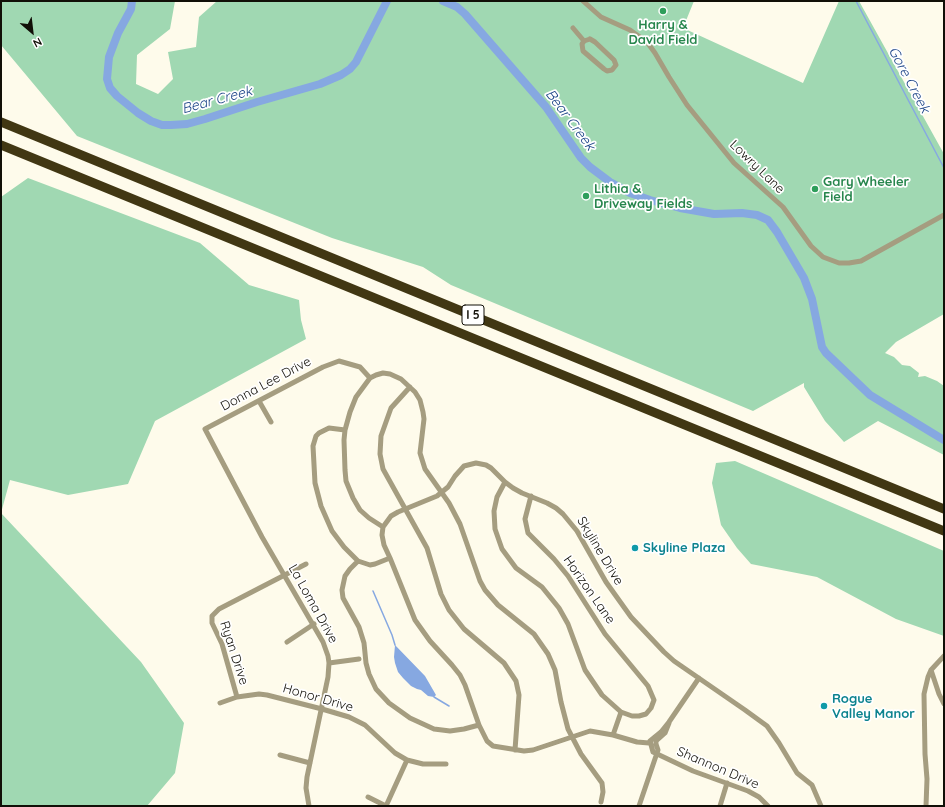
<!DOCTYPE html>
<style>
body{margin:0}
#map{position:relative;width:945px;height:807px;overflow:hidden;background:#fefbeb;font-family:Quicksand,sans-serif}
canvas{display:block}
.frame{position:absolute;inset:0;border:2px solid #110f07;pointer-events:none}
.north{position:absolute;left:12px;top:12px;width:40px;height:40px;-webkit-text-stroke:3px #fff;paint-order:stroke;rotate:152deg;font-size:11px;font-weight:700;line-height:16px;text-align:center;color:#110f07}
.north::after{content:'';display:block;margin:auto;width:14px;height:18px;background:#110f07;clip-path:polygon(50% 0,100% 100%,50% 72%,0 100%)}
</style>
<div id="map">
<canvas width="945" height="807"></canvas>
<div class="frame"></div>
<div class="north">N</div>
</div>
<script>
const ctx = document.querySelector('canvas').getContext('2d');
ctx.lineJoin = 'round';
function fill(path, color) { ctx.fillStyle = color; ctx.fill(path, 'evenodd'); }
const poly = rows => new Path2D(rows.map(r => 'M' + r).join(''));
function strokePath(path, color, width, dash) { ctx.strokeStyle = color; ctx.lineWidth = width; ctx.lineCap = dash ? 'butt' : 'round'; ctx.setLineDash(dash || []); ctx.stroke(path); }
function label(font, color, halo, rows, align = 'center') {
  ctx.font = font + ' Quicksand,sans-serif'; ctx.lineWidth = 3.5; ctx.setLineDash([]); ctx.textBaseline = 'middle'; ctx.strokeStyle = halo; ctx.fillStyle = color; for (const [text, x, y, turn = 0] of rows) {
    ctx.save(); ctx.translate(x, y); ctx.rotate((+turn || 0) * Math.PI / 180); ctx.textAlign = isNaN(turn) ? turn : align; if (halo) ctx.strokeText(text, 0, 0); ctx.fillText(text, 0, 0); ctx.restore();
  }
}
fill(poly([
 [1,1,175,1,170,29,137,55,136,84,158,94,173,79,168,52,196,47,199,17,217,1,694,1,683,28,803,83,839,1,859,1,944,154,944,314,896,342,885,353,894,357,902,365,910,366,919,373,918,377,925,376,937,381,944,386,944,455,878,421,844,442,825,421,804,387,804,383,753,411,451,285,423,267,332,238,77,136,1,45],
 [28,178,200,243,249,285,299,300,301,320,306,339,155,421,128,484,68,495,10,480,1,513,141,662,184,723,175,773,147,806,1,806,1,197],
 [735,461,944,551,944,636,896,619,817,577,751,564,737,548,721,525,712,483,716,463]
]), '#a0d8b2');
fill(poly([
 [395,645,425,676,436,695,434,697,428,696,421,690,417,689,411,686,403,678,398,672,395,663,394,657]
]), '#86a8e1');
strokePath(poly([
 [856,1,944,168],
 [373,591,392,635,395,645],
 [434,697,449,706]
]), '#86a8e1', 1.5);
strokePath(poly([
 [132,1,131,9,118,33,109,57,107,79,110,88,117,96,138,113,151,121,162,125,171,125,187,124,205,119,257,102,320,84,341,75,350,69,356,62,387,1],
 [443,1,457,7,465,14,546,107,581,158,590,167,610,182,630,193,650,200,680,208,714,214,742,213,757,215,768,220,777,232,804,278,812,299,822,347,826,353,870,395,944,440]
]), '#86a8e1', 8);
strokePath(poly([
 [583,1,601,17,630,30,647,42,655,53,669,77,687,105,734,163,783,207,811,246,823,257,839,263,849,263,861,261,944,215],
 [573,28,584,41],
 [590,39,595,42,614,60,616,65,612,70,607,71,604,69,583,51,582,44,584,41,590,39],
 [410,387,391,408,381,436,380,454,383,469,427,548,441,594,449,610,464,629,504,663,516,681,519,695,515,750],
 [259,401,271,422],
 [345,430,329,428,319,433,316,436,313,446,315,483,321,506,332,531,344,547,358,561,370,565,375,564,390,558,384,545,382,535,383,527,391,516,398,512,437,496,448,487,455,476,464,466,476,463,486,465,491,468,505,482,513,488,522,493,547,503,556,508,563,514,577,531,606,582,631,617,664,652,674,661,745,710,767,726,779,743,797,773,812,785,821,806],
 [505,482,497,497,494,511,495,529,502,549,516,568,542,587,559,608,568,624,585,670,602,695,621,712,632,716,639,716,646,714,651,708,654,700,648,686,605,634,568,576,554,559,528,533,525,519,531,496],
 [383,527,369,518,360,510,353,498,346,481,345,470,344,440,345,430,350,412,356,397,370,378,376,375,383,373,390,374,401,379,415,392,420,400,423,412,424,419,420,453,425,469,449,503,460,524,480,581,485,590,498,605,534,634,548,654,555,670,561,702,568,729,581,754,602,783,603,792,601,802],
 [358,561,350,569,345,576,342,590,343,598,359,627,364,643,366,663,369,674,376,689,389,703,410,718,434,729,450,731,464,729,479,725,465,685,460,675,452,665,430,641,415,620,390,558],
 [287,642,314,624],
 [329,663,359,659],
 [931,670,939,694,944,704],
 [699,678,669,722,661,732,650,741,653,752,693,771,748,791,759,797,768,806],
 [237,697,222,644,212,623,212,616,219,609,306,564],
 [220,703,237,697,259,694,267,695,322,709,349,717,365,725,395,753,407,760,423,764,446,764],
 [479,725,487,741,493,746,524,751,533,750,590,731,613,735,637,742,649,743],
 [613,735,621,712],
 [280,755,310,763],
 [368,797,386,806],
 [309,806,306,788,307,777,328,677,329,663,328,656,323,642,262,537,205,429,323,367,339,361,360,367,370,378],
 [386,806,407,760],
 [639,806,658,750,656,744,656,741,665,733,669,723],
 [720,806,727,783],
 [926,806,927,779,925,754,924,694,928,677,931,670,944,656]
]), '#a59d80', 5);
strokePath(poly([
 [1,122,944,509],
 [1,145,944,531]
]), '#413713', 9);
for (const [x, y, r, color] of [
 [663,11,4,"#2e9e5b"],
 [815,189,4,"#2e9e5b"],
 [586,196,4,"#2e9e5b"],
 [635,548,4,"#0f9aa8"],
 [824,706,4,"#0f9aa8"]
]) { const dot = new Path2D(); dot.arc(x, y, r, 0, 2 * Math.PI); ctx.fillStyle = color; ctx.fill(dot); strokePath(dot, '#fff', 1.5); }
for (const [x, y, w] of [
 [473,315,22]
]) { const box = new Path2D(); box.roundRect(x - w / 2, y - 10, w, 20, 3); ctx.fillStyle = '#fff'; ctx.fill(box); strokePath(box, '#110f07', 1); }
label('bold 12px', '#110f07', null, [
 ["I 5",473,315]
]);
label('bold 13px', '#27864d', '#fff', [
 ["Harry &",663,25,"center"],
 ["David Field",663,40,"center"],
 ["Gary Wheeler",823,182],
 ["Field",823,197],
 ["Lithia &",594,189],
 ["Driveway Fields",594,204]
], 'left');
label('13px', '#110f07', '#fff', [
 ["Lowry Lane",757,167,44],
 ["Donna Lee Drive",266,384,-28],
 ["Skyline Drive",600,551,59],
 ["Horizon Lane",589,590,55],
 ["La Loma Drive",313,604,61],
 ["Ryan Drive",234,653,72],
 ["Honor Drive",318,698,16],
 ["Shannon Drive",718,768,23]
]);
label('bold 13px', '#0d838f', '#fff', [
 ["Skyline Plaza",643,548],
 ["Rogue",832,699],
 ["Valley Manor",832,714]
], 'left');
label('italic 14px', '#1d4588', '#fff', [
 ["Gore Creek",909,80,62],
 ["Bear Creek",217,100,-15],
 ["Bear Creek",570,120,53]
]);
</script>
